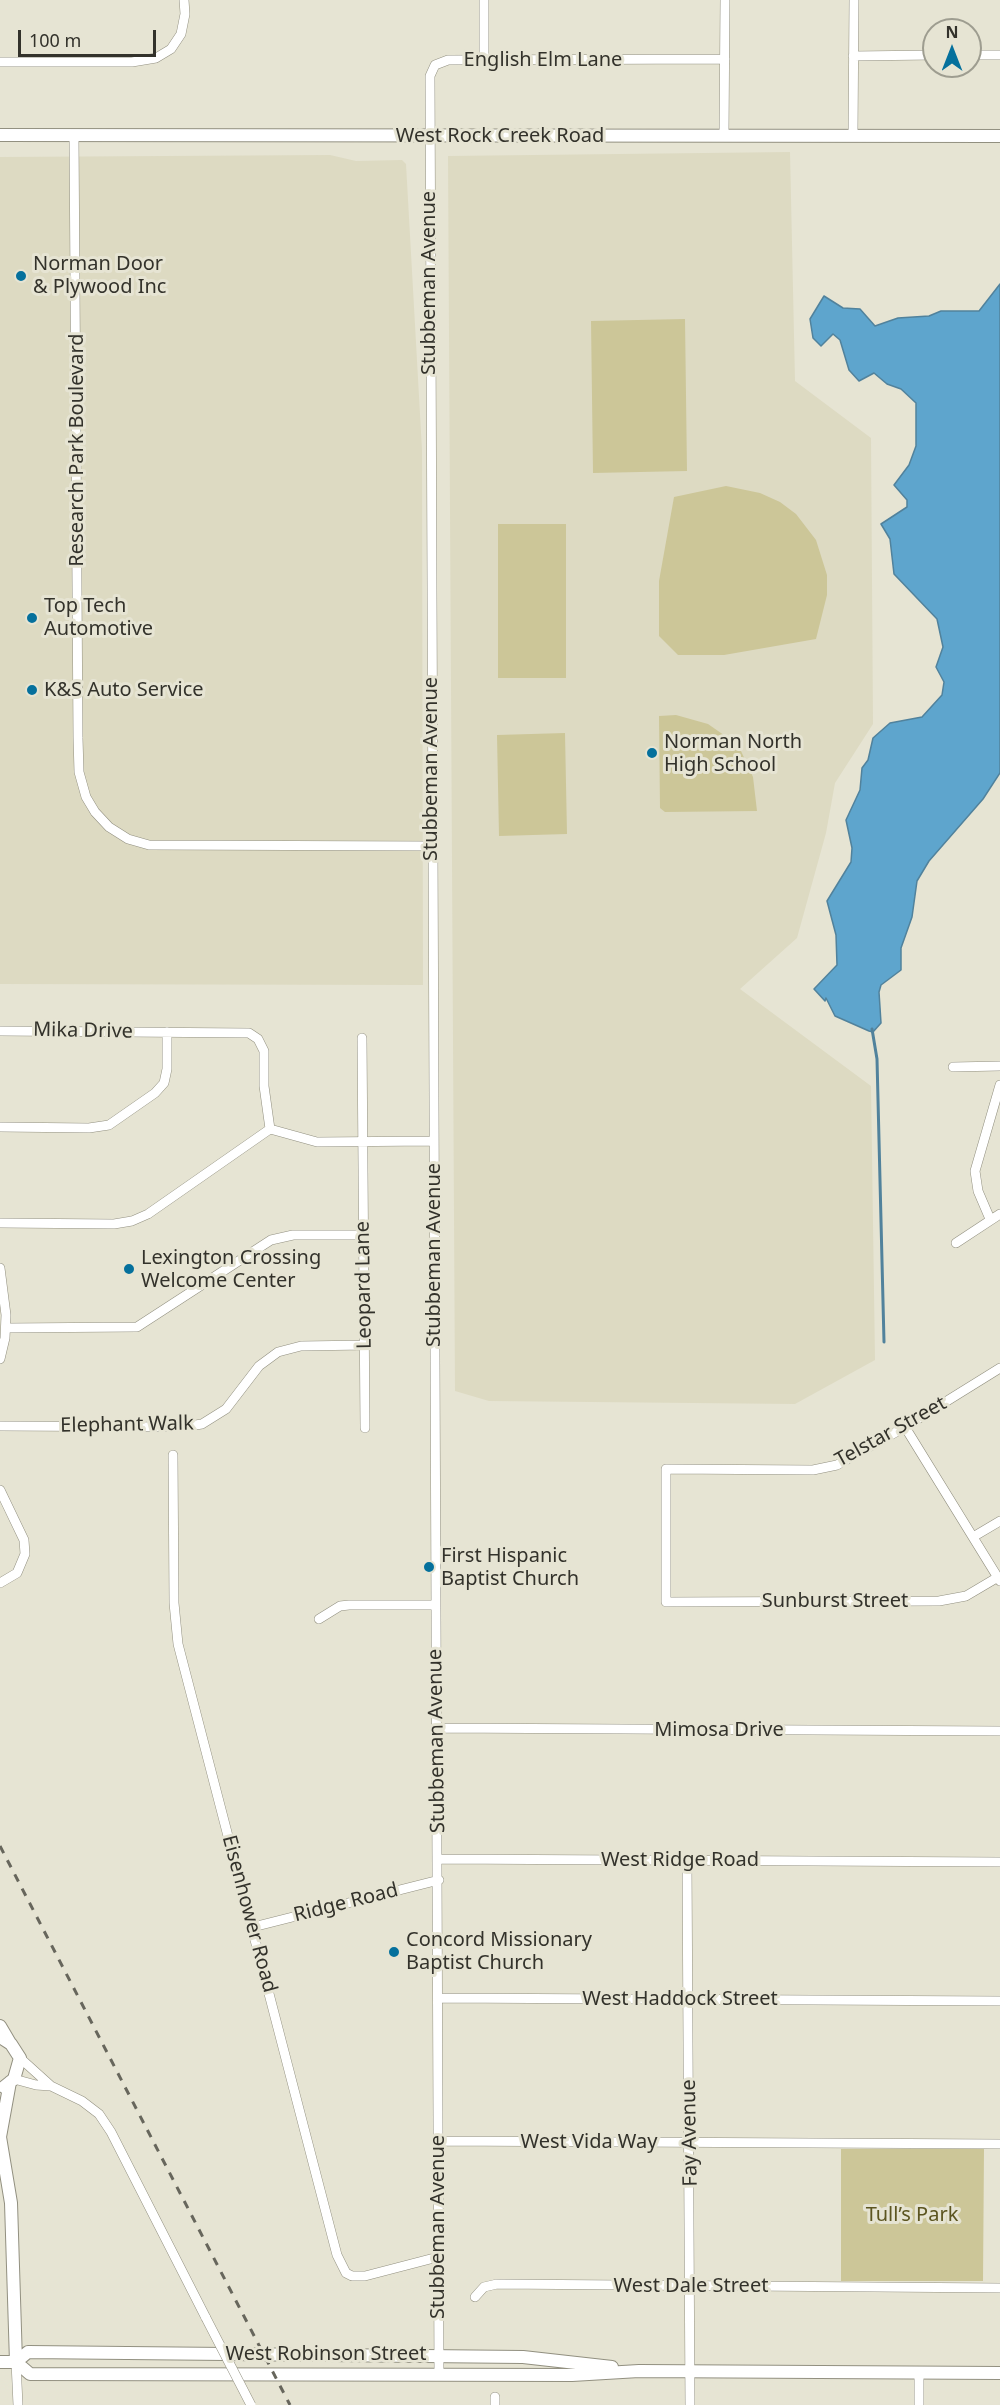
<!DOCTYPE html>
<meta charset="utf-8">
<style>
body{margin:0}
#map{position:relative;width:1000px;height:2405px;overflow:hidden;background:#e6e4d3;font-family:"Noto Sans",sans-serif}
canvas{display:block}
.north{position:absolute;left:922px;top:18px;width:60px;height:60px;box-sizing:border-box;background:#e6e4d3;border:2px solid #9e9d90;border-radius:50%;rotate:0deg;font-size:16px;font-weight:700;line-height:24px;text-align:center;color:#33322b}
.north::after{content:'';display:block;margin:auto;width:21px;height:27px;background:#05709c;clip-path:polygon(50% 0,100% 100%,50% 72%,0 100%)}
.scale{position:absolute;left:18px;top:30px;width:138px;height:27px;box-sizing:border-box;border:3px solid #33322b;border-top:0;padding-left:8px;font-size:18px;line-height:21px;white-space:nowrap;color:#33322b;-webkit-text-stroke:4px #e6e4d3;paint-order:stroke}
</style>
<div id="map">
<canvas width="1000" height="2405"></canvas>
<div class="north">N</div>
<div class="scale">100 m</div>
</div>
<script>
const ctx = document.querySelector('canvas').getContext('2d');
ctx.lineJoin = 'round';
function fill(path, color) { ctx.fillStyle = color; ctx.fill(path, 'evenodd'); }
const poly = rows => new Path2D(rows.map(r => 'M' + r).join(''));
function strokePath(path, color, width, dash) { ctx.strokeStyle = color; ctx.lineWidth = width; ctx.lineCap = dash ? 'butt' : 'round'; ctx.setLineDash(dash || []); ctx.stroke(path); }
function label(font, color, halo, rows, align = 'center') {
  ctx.font = font + ' "Noto Sans",sans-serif'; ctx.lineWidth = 6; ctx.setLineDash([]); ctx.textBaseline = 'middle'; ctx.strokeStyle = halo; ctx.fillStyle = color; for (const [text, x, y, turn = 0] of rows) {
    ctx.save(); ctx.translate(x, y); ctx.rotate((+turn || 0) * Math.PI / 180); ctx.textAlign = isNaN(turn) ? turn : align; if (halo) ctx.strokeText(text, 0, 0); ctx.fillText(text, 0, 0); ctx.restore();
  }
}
fill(poly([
 [790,152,795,381,871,438,873,724,835,783,826,833,797,938,740,989,871,1086,875,1360,795,1404,489,1401,455,1391,448,156],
 [330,155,356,161,402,160,406,164,422,450,423,985,0,984,0,157]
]), '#dddac2');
fill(poly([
 [685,319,687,471,593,473,591,321],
 [726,486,760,493,780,502,796,514,816,540,827,575,827,595,816,639,724,655,678,655,659,636,659,581,674,497],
 [498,524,566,524,566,678,498,678],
 [676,715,708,724,731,740,741,751,753,777,757,811,665,812,660,808,659,716],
 [565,733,567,834,499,836,497,735],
 [841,2149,984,2149,983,2281,841,2281]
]), '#ccc698');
const water = poly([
 [1000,284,1000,773,983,799,929,861,917,881,912,917,901,948,901,970,881,985,879,992,881,1023,873,1032,869,1031,835,1016,826,998,825,1001,814,989,837,965,836,935,827,901,851,862,852,848,846,820,860,790,862,768,868,760,873,738,890,723,922,717,942,695,944,682,936,667,943,647,937,619,894,574,890,539,881,524,907,507,907,500,894,485,909,465,916,446,916,403,901,389,887,384,874,373,859,381,849,370,840,340,833,334,821,346,813,338,810,319,824,296,843,308,860,309,875,326,898,318,929,316,941,311,979,311,1000,284]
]);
fill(water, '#5ea5cd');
strokePath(water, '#51829c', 1.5);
strokePath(poly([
 [872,1029,877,1059,884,1342]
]), '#51829c', 3);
const minor = poly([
 [484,0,484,60],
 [970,55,1000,55],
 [853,56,934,55],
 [0,62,132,62,156,58,171,49,181,34,185,14,184,0],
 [74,135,78,738,79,772,86,797,95,812,109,827,128,839,149,845,431,846],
 [724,136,725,0],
 [853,136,854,0],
 [0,1031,249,1033,258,1039,264,1051,264,1086,270,1129],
 [362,1038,365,1428],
 [953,1067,1000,1066],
 [0,1127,89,1128,109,1125,155,1093,164,1083,167,1069,167,1032],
 [990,1219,978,1191,975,1171,1000,1085],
 [0,1223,114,1224,132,1221,148,1214,270,1129,317,1142,433,1141],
 [956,1243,1000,1214],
 [0,1268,6,1315,5,1338,0,1359],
 [6,1328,137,1327,271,1240,293,1235,363,1235],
 [0,1426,182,1427,202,1424,226,1409,259,1366,278,1352,301,1346,366,1345],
 [905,1427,1000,1581],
 [173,1455,174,1603,178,1644,337,2255,346,2273,352,2276,365,2276,438,2257],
 [0,1490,24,1540,25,1554,17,1573,0,1583],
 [973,1537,1000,1521],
 [998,1577,966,1596,939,1601,666,1602,666,1469,813,1470,837,1465,905,1427,1000,1368],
 [319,1619,340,1606,349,1605,436,1605],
 [437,1728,1000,1731],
 [439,1859,1000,1862],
 [687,1861,690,2405],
 [253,1927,439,1880],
 [439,1998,1000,2001],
 [14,2079,36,2085,51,2086,20,2058],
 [51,2086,82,2101,99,2114,111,2132,206,2318],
 [438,2141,1000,2144],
 [475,2297,484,2287,497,2284,1000,2288],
 [16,2362,18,2405],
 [439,2375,430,76,435,65,448,60,725,59],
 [495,2397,495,2405],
 [919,2405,919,2372]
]);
const major = poly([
 [0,135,1000,136],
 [0,2026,10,2043],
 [0,2037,11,2044,20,2058,14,2079,4,2087],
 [10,2082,0,2137,11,2203,16,2362],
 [0,2362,16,2362,28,2352,523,2357,612,2367],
 [16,2362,30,2374,572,2375,639,2371,1000,2373]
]);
strokePath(minor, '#929080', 10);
strokePath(major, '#929080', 14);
strokePath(minor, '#fff', 9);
strokePath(major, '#fff', 12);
strokePath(poly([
 [0,1846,290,2405]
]), '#67665c', 3, [8, 8]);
const minorBridge = poly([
 [206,2318,251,2405]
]);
strokePath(minorBridge, '#929080', 10, []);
strokePath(minorBridge, '#fff', 9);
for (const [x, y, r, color] of [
 [21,276,6,"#05709c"],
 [32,618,6,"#05709c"],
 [32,690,6,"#05709c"],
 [652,753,6,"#05709c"],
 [129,1269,6,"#05709c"],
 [429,1567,6,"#05709c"],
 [394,1952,6,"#05709c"]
]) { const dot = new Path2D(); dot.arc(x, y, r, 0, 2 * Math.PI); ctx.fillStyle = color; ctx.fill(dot); strokePath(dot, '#e6e4d3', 2); }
label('20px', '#33322b', '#e6e4d3', [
 ["English Elm Lane",543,60],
 ["West Rock Creek Road",500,136],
 ["Stubbeman Avenue",429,283,-90],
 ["Research Park Boulevard",77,450,-90],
 ["Stubbeman Avenue",431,769,-90],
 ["Mika Drive",83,1031,1],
 ["Stubbeman Avenue",434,1255,-90],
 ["Leopard Lane",364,1285,-91],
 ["Elephant Walk",127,1425,-1],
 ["Telstar Street",891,1432,-29],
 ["Sunburst Street",835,1601],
 ["Mimosa Drive",719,1730],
 ["Stubbeman Avenue",437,1741,-91],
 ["West Ridge Road",680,1860],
 ["Ridge Road",346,1903,-14],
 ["Eisenhower Road",249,1914,75],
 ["West Haddock Street",680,1999],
 ["Fay Avenue",690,2133,-91],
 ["West Vida Way",589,2142],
 ["Stubbeman Avenue",438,2227,-90],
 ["West Dale Street",691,2286],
 ["West Robinson Street",326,2354]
]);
label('20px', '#33322b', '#e6e4d3', [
 ["Norman Door",33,264],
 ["& Plywood Inc",33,287],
 ["Top Tech",44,606],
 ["Automotive",44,629],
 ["K&S Auto Service",44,690],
 ["Norman North",664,742],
 ["High School",664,765],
 ["Lexington Crossing",141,1258],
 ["Welcome Center",141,1281],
 ["First Hispanic",441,1556],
 ["Baptist Church",441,1579],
 ["Concord Missionary",406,1940],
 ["Baptist Church",406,1963]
], 'left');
label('20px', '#5c5520', '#e6e4d3', [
 ["Tull’s Park",912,2215]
]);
</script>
